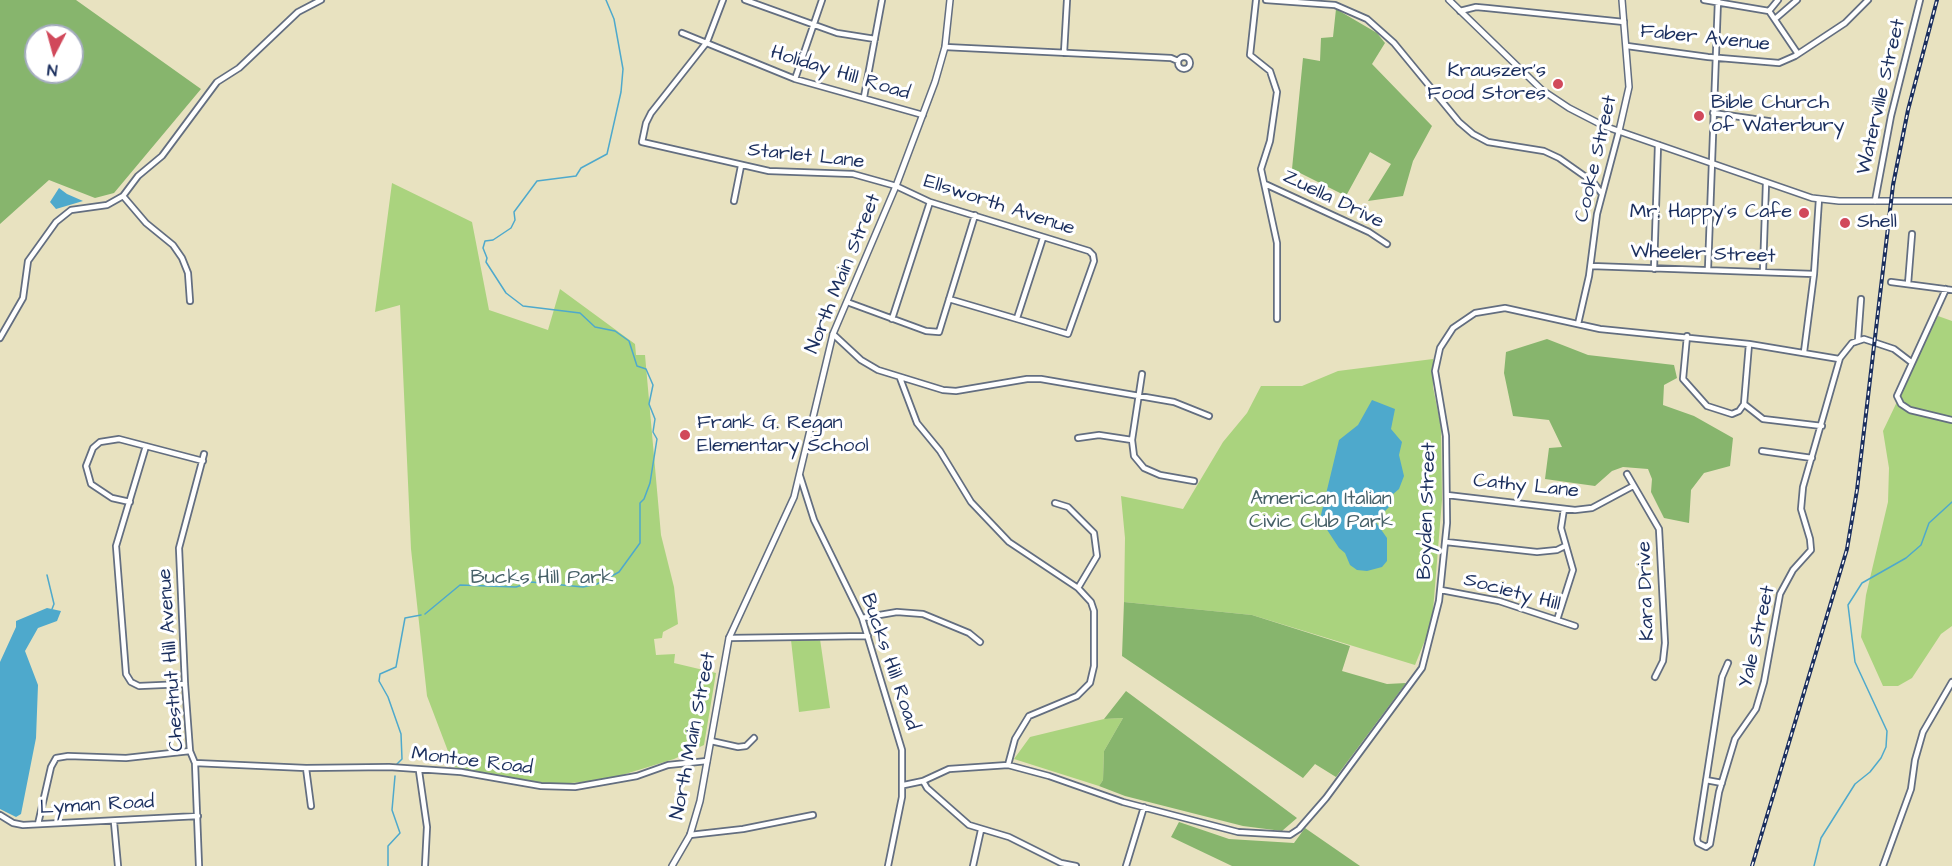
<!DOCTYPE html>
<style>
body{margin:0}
#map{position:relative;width:1952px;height:866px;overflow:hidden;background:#e8e2c0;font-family:"Architects Daughter",sans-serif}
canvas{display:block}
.north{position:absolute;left:24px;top:24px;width:60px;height:60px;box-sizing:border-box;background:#fff;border:2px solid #a4acbf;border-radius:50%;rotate:186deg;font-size:16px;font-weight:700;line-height:24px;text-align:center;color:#1b2f5e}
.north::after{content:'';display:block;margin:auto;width:21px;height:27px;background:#d1495b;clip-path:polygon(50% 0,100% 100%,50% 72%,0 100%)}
</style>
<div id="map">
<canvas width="1952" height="866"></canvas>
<div class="north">N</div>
</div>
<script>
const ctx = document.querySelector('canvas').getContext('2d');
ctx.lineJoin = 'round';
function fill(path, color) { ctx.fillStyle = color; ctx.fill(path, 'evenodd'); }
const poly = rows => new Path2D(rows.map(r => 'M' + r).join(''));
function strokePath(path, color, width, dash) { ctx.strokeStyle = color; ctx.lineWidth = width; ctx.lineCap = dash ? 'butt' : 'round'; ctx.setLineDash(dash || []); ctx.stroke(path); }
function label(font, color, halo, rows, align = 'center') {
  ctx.font = font + ' "Architects Daughter",sans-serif'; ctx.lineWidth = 6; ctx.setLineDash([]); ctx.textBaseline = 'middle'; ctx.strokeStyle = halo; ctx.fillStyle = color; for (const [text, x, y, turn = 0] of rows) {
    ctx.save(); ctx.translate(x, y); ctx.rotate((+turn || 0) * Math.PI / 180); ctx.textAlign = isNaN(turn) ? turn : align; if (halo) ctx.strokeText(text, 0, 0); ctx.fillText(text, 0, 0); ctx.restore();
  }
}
fill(poly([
 [392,183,472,222,489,310,548,330,560,289,635,344,636,355,645,355,661,535,674,587,678,624,663,632,662,638,654,639,656,655,675,654,674,663,716,673,704,745,674,759,606,780,547,785,454,767,427,696,411,549,400,305,375,312],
 [1938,316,1952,321,1952,626,1941,634,1912,678,1898,686,1883,686,1861,637,1866,595,1888,502,1889,468,1883,431],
 [1433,359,1433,387,1441,427,1442,500,1432,623,1415,665,1252,615,1124,602,1125,538,1121,496,1183,509,1223,442,1247,413,1261,386,1302,386,1338,371],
 [820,639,830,708,799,712,791,640],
 [1123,718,1104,751,1103,780,1099,786,1014,759,1030,737,1104,719]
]), '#aad37e');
fill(poly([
 [0,0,76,0,201,89,114,193,95,198,49,180,0,224],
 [36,36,72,36,72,72,36,72],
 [1336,9,1377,33,1385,43,1372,64,1432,126,1413,161,1403,196,1368,201,1391,164,1370,152,1346,196,1292,169,1303,58,1320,61,1321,38,1333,37],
 [1547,339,1588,355,1674,365,1677,378,1664,385,1663,405,1694,416,1733,438,1730,466,1704,473,1691,490,1689,523,1664,518,1651,492,1652,479,1648,469,1623,467,1612,471,1595,486,1545,479,1549,448,1562,447,1549,420,1513,416,1504,373,1506,352],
 [1124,602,1252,615,1350,646,1342,671,1387,684,1406,683,1336,777,1315,764,1303,778,1122,656],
 [1126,691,1297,818,1282,831,1243,826,1125,796,1099,786,1103,780,1104,751,1123,718,1104,719],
 [1179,822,1229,839,1294,843,1305,828,1360,866,1232,866,1171,837]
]), '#87b56d');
fill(poly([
 [59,188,67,194,83,201,56,209,50,202],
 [1372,400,1395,409,1391,429,1402,442,1399,455,1404,476,1399,489,1392,495,1390,506,1375,521,1387,538,1387,561,1382,567,1367,571,1357,570,1350,565,1345,553,1339,548,1320,519,1339,440,1358,425],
 [47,608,61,611,57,621,38,628,25,651,38,685,36,738,21,814,16,817,0,809,0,662,16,627,16,621]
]), '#4ea9cc');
strokePath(poly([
 [47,575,54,604,52,609],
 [425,614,460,585,516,587,531,582,583,587,597,584,619,572,640,543,640,503,644,499,650,483,657,439,653,432,655,419,649,404,653,385,646,369,637,366,629,341,615,331,595,327,580,313,523,306,506,293,486,262,487,258,483,248,485,241,493,240,511,228,515,220,514,212,537,181,576,176,581,168,607,154,621,92,623,69,614,19,606,0],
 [396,765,402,759,401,734,388,697,379,681,380,674,396,667,405,618,421,615],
 [388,866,388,846,400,833,392,810,395,776],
 [1814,866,1821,838,1855,784,1870,772,1881,758,1886,747,1887,731,1855,662,1848,605,1862,583,1906,558,1921,545,1929,523,1952,502]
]), '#4ea9cc', 1.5);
const minor = poly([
 [723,0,707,42,651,113,646,123,642,142,769,171,853,174,896,186,930,202,1089,251,1093,255,1094,261,1068,334,949,299],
 [745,0,837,33,875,39],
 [1256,0,1250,55,1270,71,1277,92,1270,141,1261,169,1277,243,1277,319],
 [1266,0,1335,5,1367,19,1394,43,1459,122,1473,134,1488,142,1544,151,1559,158,1593,182,1602,194],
 [1704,0,1769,11,1798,54],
 [1460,11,1476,7,1487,8,1624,22],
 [1769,11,1778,0],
 [1775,19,1797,0],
 [682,33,795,79,923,115],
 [1627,46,1708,57,1779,63,1795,56,1845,23,1868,0],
 [945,47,1171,58,1178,61],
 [1064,53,1067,0],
 '1178 63a6 6 0 1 1 12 0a6 6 0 1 1-12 0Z',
 [795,79,822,0],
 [864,97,882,0],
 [1713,113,1775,122],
 [1265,184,1369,232,1387,244],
 [123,196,146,223,173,245,182,258,188,273,190,301],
 [734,201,741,166],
 [1875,201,1891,116,1920,0],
 [1591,266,1814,274],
 [1654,269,1658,145],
 [1708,269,1718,0],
 [1763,271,1766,183],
 [1891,282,1952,290],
 [1908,284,1912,234],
 [1946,289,1897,396,1901,404,1910,410,1952,420],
 [847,302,926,331,939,332,975,215],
 [1017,318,1043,238],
 [892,319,930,202],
 [1578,324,1589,276,1597,214,1619,131],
 [833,334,861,360,878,370,943,390,956,391,1027,379,1041,379,1174,402,1209,416],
 [1687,336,1683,379,1707,406,1732,414,1739,411,1744,404,1763,419,1822,426],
 [0,338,23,298,28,261,56,222,71,210,107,205,123,196,138,176,162,156,217,82,239,68,298,12,321,0],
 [1858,340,1861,299],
 [1804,352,1814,274,1819,199],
 [1142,374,1132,440,1134,456,1144,468,1160,475,1194,481],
 [900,378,917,423,940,451,971,502,1009,542,1078,588,1091,602,1094,611,1094,666,1090,683,1077,696,1029,716,1015,739,1008,765],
 [1744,404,1749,344],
 [1078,438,1099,435,1132,440],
 [146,446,116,546,126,674,131,682,139,686,185,684],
 [1762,451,1812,458],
 [1627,474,1659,529,1665,643,1663,661,1655,677],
 [800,476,814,520,862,618,902,750,902,797,888,866],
 [1447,495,1575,510,1592,508,1633,486],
 [130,502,112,498,91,484,86,466,93,448,100,442,119,439,203,461],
 [1055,503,1068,507,1094,533,1097,556,1078,588],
 [1446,542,1537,552,1557,550,1565,546],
 [1441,590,1499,601,1575,626],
 [862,618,897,612,923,614,969,633,980,642],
 [1557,620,1573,570,1561,528,1564,509],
 [729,638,868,636],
 [1728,663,1722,677,1697,839,1698,843,1706,847,1710,844,1719,792,1735,739,1756,709,1764,682,1780,594,1793,570,1811,550,1810,539,1801,509,1803,487,1840,358,1852,343,1864,339,1894,349,1911,362],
 [711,741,738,747,746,746,754,738],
 [195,763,306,768,389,767,461,772,541,786,575,787,637,776,668,765,707,761],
 [306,768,311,806],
 [419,771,427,827,425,866],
 [1706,780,1722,783],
 [923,781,927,788,969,825,1009,837,1061,863,1076,866],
 [904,785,923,781,949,769,1008,765,1049,776,1123,802,1238,832,1290,835,1299,829,1326,798,1422,668,1439,601,1447,523,1446,436,1435,371,1440,348,1453,328,1475,313,1505,308,1600,329,1749,344,1839,359],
 [0,815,13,823,23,825,198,816],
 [114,822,118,866],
 [38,824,51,767,56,758,68,756,126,758,190,751],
 [690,835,743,829,813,815],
 [199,866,195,763,190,751,185,684,179,548,204,454],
 [973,866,981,830],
 [1126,866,1144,807],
 [1883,866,1911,789,1915,760,1923,732,1952,682]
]);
const major = poly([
 [1449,0,1542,90,1569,108,1604,126,1812,198,1839,201,1952,201],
 [1619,131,1629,87,1622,0],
 [672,866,690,835,700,801,729,638,794,497,833,334,896,186,935,82,945,47,950,0]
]);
strokePath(minor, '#636e80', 8);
strokePath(major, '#636e80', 8);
strokePath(minor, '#fff', 4.5);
strokePath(major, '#fff', 5);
const rail = poly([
 [1752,866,1847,549,1857,490,1893,185,1908,110,1937,0]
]);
strokePath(rail, '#1b2f5e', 4);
strokePath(rail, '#fff', 1.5, [4.5]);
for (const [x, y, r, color] of [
 [1558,84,6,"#d1495b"],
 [1699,116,6,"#d1495b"],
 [1804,213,6,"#d1495b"],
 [1845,223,6,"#d1495b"],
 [685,435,6,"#d1495b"]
]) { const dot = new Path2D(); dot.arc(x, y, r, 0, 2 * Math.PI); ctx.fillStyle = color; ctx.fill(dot); strokePath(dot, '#fff', 2); }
label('20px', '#1b2f5e', '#fff', [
 ["Faber Avenue",1705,39,6],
 ["Holiday Hill Road",840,74,17],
 ["Waterville Street",1882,97,-77],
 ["Starlet Lane",806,157,6],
 ["Cooke Street",1597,159,-77],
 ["Zuella Drive",1333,200,26],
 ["Ellsworth Avenue",999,206,18],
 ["Wheeler Street",1703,255,2],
 ["North Main Street",844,274,-68],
 ["Cathy Lane",1526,487,6],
 ["Boyden Street",1428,511,-88],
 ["Kara Drive",1647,591,-92],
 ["Society Hill",1512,593,15],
 ["Yale Street",1758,637,-77],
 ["Chestnut Hill Avenue",172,660,-94],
 ["Bucks Hill Road",889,662,71],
 ["North Main Street",694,736,-79],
 ["Montoe Road",472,762,7],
 ["Lyman Road",97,806,-3]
]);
label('20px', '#1b2f5e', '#fff', [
 ["Krauszer's",1546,72,"right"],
 ["Food Stores",1546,95,"right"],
 ["Bible Church",1711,104],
 ["of Waterbury",1711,127],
 ["Mr. Happy's Cafe",1792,213,"right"],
 ["Shell",1857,223],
 ["Frank G. Regan",697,424],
 ["Elementary School",697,447]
], 'left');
label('20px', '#466068', '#fff', [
 ["American Italian",1321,500],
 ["Civic Club Park",1321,523],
 ["Bucks Hill Park",542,579]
]);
</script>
